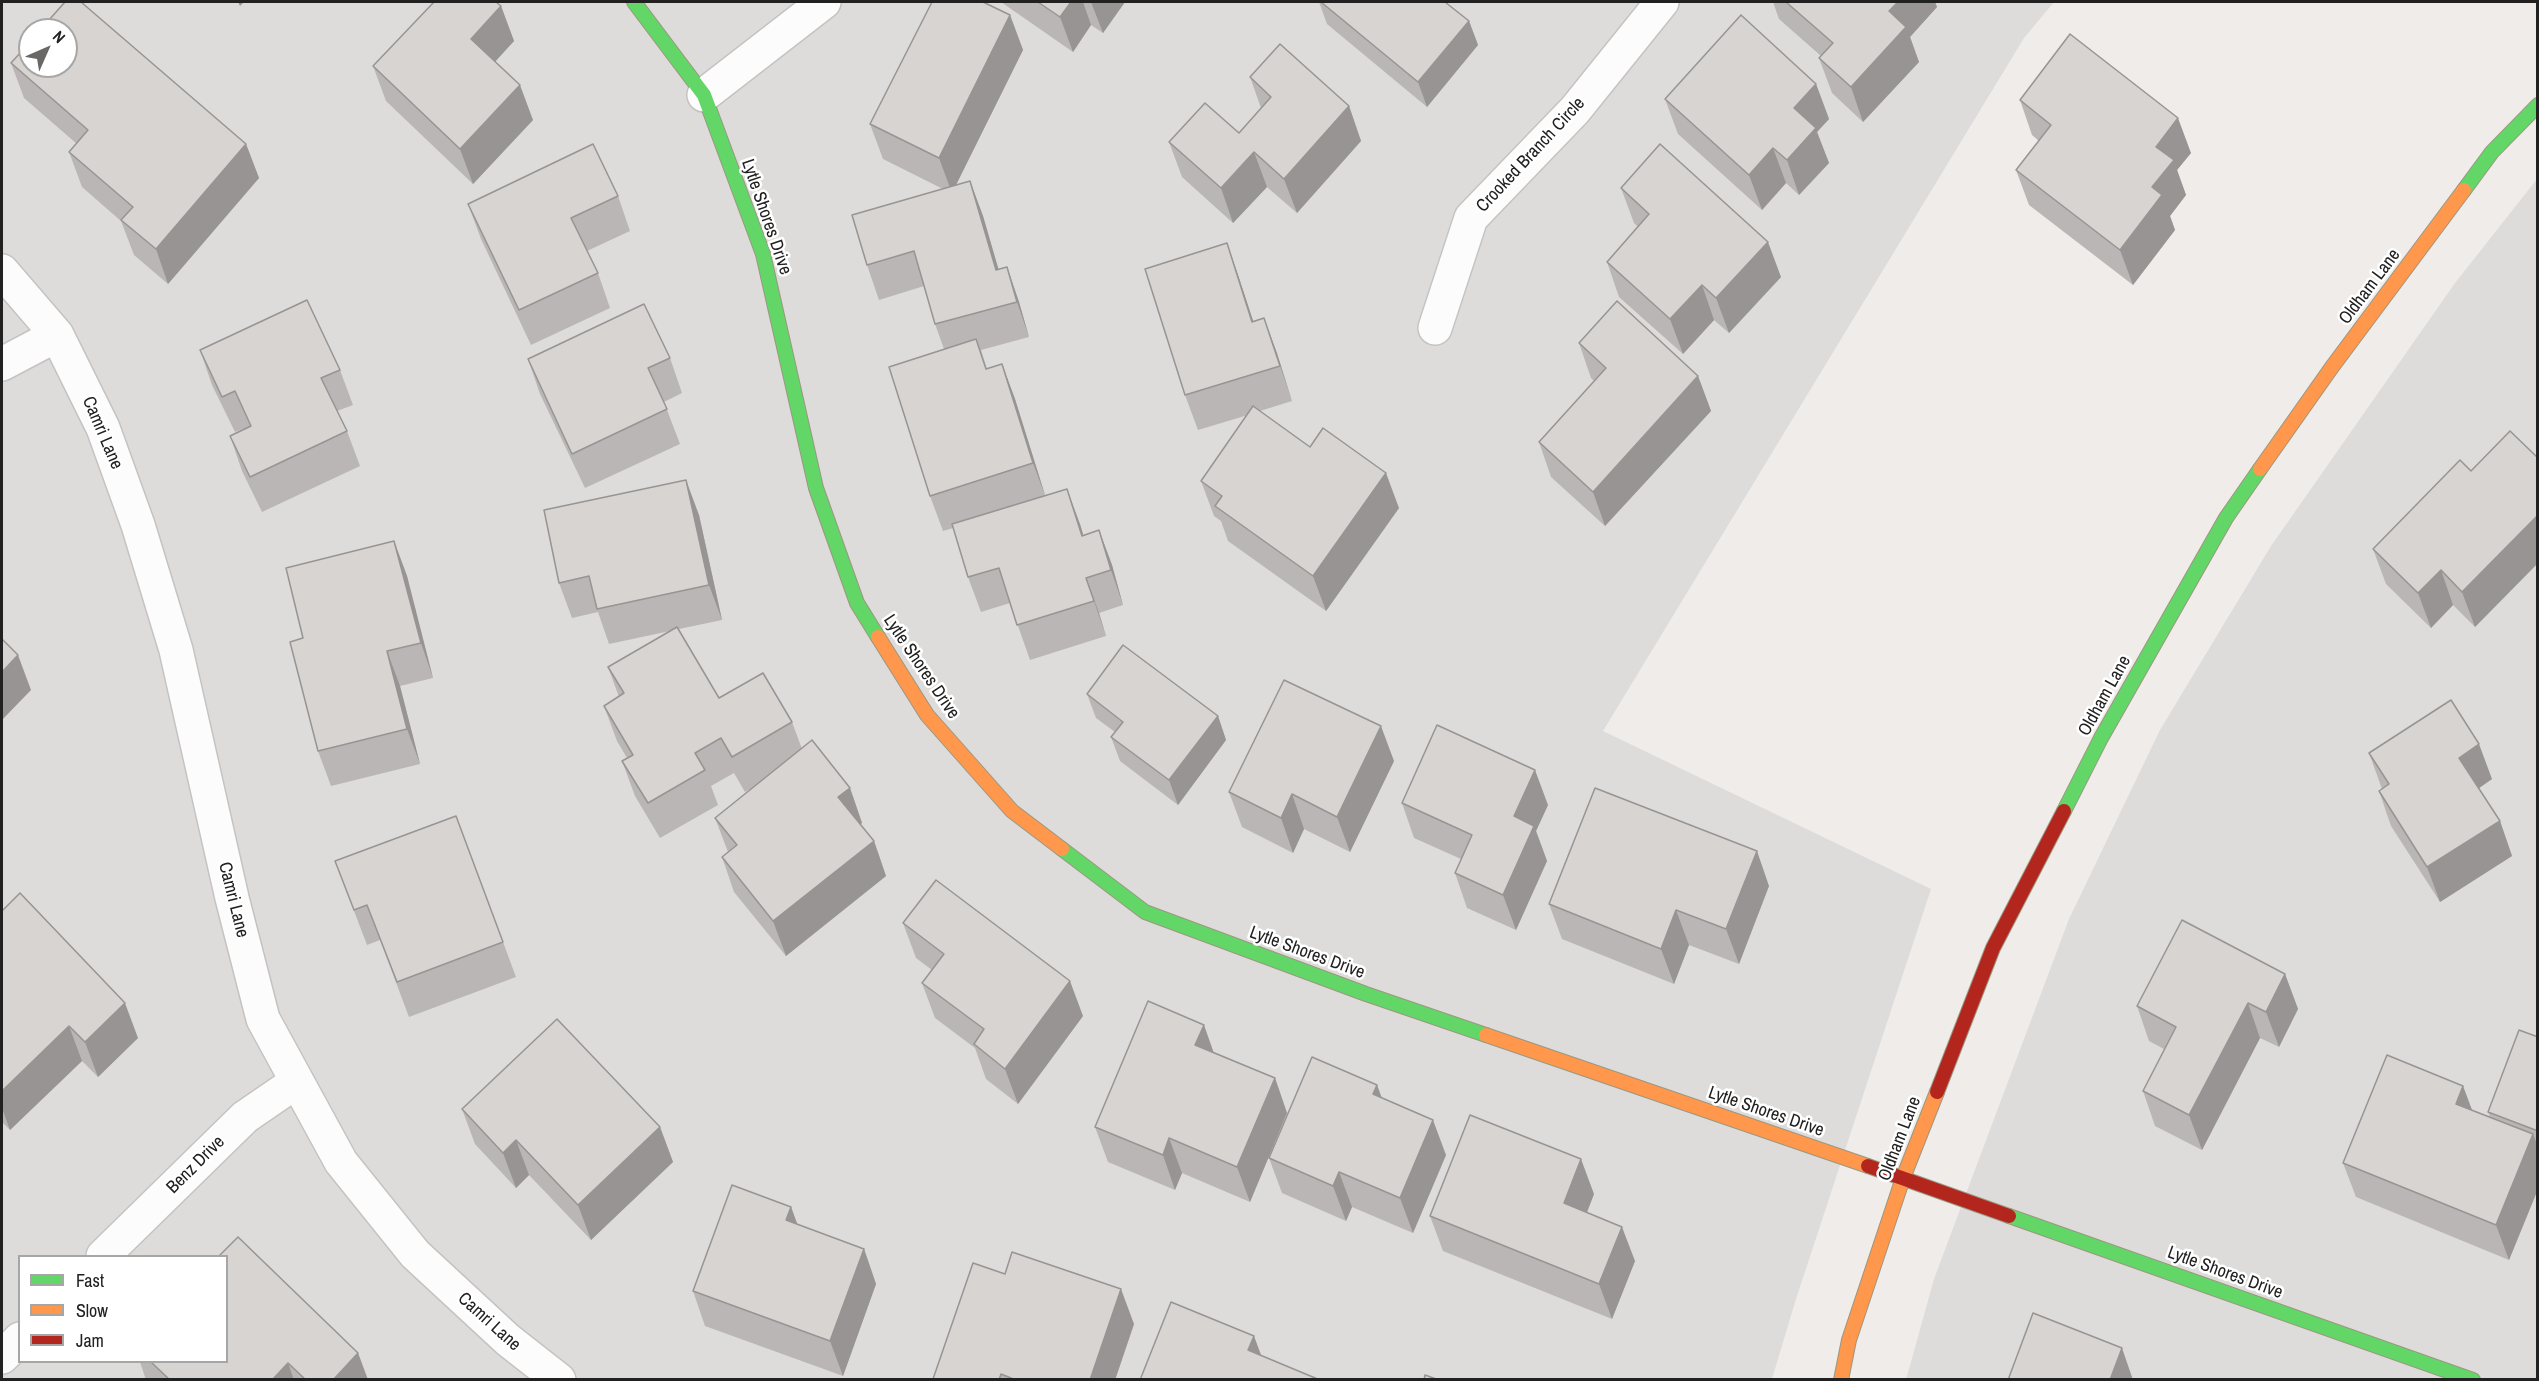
<!DOCTYPE html>
<style>
body{margin:0}
#map{position:relative;width:2539px;height:1381px;overflow:hidden;background:#efecea;font-family:"Archivo Narrow",sans-serif}
canvas{display:block}
.frame{position:absolute;inset:0;border:3px solid #212121;pointer-events:none}
.legend{position:absolute;left:18px;top:1255px;width:210px;height:108px;box-sizing:border-box;background:#fff;border:2px solid #a6a6a6;margin:0;padding:8px 10px;list-style:none;font-size:18px;color:#212121}
.legend li{display:flex;align-items:center;gap:12px;height:30px}
.legend b{width:30px;border:2px solid #a6a6a6}
.north{position:absolute;left:18px;top:18px;width:60px;height:60px;box-sizing:border-box;background:#fff;border:2px solid #a6a6a6;border-radius:50%;rotate:45deg;font-size:16px;font-weight:700;line-height:24px;text-align:center;color:#212121}
.north::after{content:'';display:block;margin:auto;width:21px;height:27px;background:#696867;clip-path:polygon(50% 0,100% 100%,50% 72%,0 100%)}
</style>
<div id="map">
<canvas width="2539" height="1381"></canvas>
<div class="frame"></div>
<ul class="legend">
<li><b style="height:8px;background:#63d668"></b>Fast</li>
<li><b style="height:8px;background:#ff974d"></b>Slow</li>
<li><b style="height:8px;background:#b3261e"></b>Jam</li>
</ul>
<div class="north">N</div>
</div>
<script>
const ctx = document.querySelector('canvas').getContext('2d');
ctx.lineJoin = 'round';
function fill(path, color) { ctx.fillStyle = color; ctx.fill(path, 'evenodd'); }
const poly = rows => new Path2D(rows.map(r => 'M' + r).join(''));
function strokePath(path, color, width, dash) { ctx.strokeStyle = color; ctx.lineWidth = width; ctx.lineCap = dash ? 'butt' : 'round'; ctx.setLineDash(dash || []); ctx.stroke(path); }
function label(font, color, halo, rows, align = 'center') {
  ctx.font = font + ' "Archivo Narrow",sans-serif'; ctx.lineWidth = 5; ctx.setLineDash([]); ctx.textBaseline = 'middle'; ctx.strokeStyle = halo; ctx.fillStyle = color; for (const [text, x, y, turn = 0] of rows) {
    ctx.save(); ctx.translate(x, y); ctx.rotate((+turn || 0) * Math.PI / 180); ctx.textAlign = isNaN(turn) ? turn : align; if (halo) ctx.strokeText(text, 0, 0); ctx.fillText(text, 0, 0); ctx.restore();
  }
}
fill(poly([
 [2,2,2054,2,2024,38,1603,731,1931,889,1796,1299,1772,1379,2,1380],
 [30,30,66,30,66,66,30,66],
 [20,1256,226,1256,226,1362,20,1362],
 [2537,179,2537,1379,1906,1380,1934,1279,2069,919,2160,730,2271,546,2455,283]
]), '#dedcdb');
const street = poly([
 [704,95,824,2],
 [2,271,57,335,103,428,138,525,176,650,232,898,263,1019,341,1162,415,1254,508,1340,559,1380],
 [1435,328,1471,218,1575,110,1662,2],
 [2,364,57,335],
 [103,1256,245,1117,296,1082],
 [2,1357,20,1339]
]);
const fast = poly([
 [634,2,704,95,763,254,816,488,857,603,878,637],
 [2464,190,2492,152,2538,105],
 [2064,811,2101,738,2226,518,2260,469],
 [1062,849,1145,912,1366,994,1486,1035],
 [2009,1216,2473,1380]
]);
const slow = poly([
 [2260,469,2332,367,2464,190],
 [878,637,927,715,1012,811,1062,849],
 [1486,1035,1868,1166],
 [1841,1380,1849,1340,1903,1178,1937,1092]
]);
const jam = poly([
 [1937,1092,1993,948,2064,811],
 [1868,1166,2009,1216]
]);
strokePath(street, '#c5c3c2', 36);
strokePath(fast, '#9b9780', 16);
strokePath(slow, '#9b9780', 16);
strokePath(jam, '#9b9780', 16);
strokePath(street, '#fdfcfc', 33);
strokePath(fast, '#63d668', 14);
strokePath(slow, '#ff974d', 14);
strokePath(jam, '#b3261e', 14);
fill(poly([
 [1001,2,1125,2,1103,33,1091,25,1073,52],
 [1319,2,1469,21,1478,45,1427,107,1327,24],
 [1773,2,1935,2,1937,7,1910,37,1919,62,1863,122,1832,93,1819,58,1821,56,1779,19],
 [501,6,514,41,495,61,533,120,473,184,386,101,373,66],
 [1010,15,1023,50,956,185,970,181,983,216,998,269,1007,267,1019,302,1029,337,981,350,987,369,1002,364,1015,399,1045,496,1080,524,1083,535,1099,530,1112,565,1123,605,1099,613,1106,636,1030,660,1010,603,981,612,968,577,953,528,943,531,930,496,944,349,935,324,924,286,879,300,867,265,943,189,883,159,870,124],
 [11,63,246,144,259,178,168,284,134,255,121,221,82,187,69,152,77,144,24,98],
 [1250,77,1349,106,1361,141,1297,213,1267,187,1233,223,1182,177,1169,142,1239,133,1261,108],
 [1816,84,1829,119,1817,132,1829,163,1799,195,1786,183,1762,210,1678,134,1665,99],
 [2020,100,2191,153,2177,170,2186,195,2170,216,2175,230,2133,285,2029,205,2016,170,2039,141,2032,135],
 [1621,188,1781,277,1729,333,1714,320,1683,354,1619,297,1607,262,1638,227,1634,223],
 [618,196,630,231,587,251,598,273,610,308,531,345,481,239,468,204],
 [1227,243,1239,278,1253,321,1264,318,1292,401,1260,411,1310,447,1399,508,1326,611,1228,541,1221,521,1214,516,1201,481,1248,415,1198,430,1185,395],
 [1579,343,1698,376,1711,411,1605,526,1551,477,1539,442,1594,381,1591,378],
 [200,350,340,370,353,405,337,411,347,431,360,466,262,512,242,471,230,436,248,427,235,432,212,385],
 [670,358,682,393,664,402,680,444,585,488,540,394,528,359],
 [2538,458,2538,563,2475,627,2453,605,2431,628,2386,584,2373,549,2471,471],
 [699,515,722,620,679,629,719,698,792,722,802,749,850,788,862,823,860,825,874,841,886,876,786,956,734,892,722,857,728,852,715,818,757,785,745,792,734,773,711,786,718,805,660,838,635,796,622,761,627,758,617,741,604,706,619,697,608,667,670,631,609,644,598,612,572,618,559,583],
 [394,541,407,576,433,678,400,686,420,764,331,786,318,751,303,638],
 [1087,694,1218,716,1226,740,1178,805,1120,761,1111,737,1115,732,1096,718],
 [2369,753,2492,779,2479,788,2500,821,2512,856,2440,902,2391,826,2379,791,2382,789],
 [1394,761,1350,852,1304,829,1293,853,1242,827,1229,792],
 [1402,803,1548,805,1536,831,1547,861,1516,930,1467,908,1455,873,1461,859,1414,838],
 [335,861,503,942,516,977,409,1017,380,940,367,945],
 [1769,886,1739,964,1689,945,1674,984,1562,939,1549,904],
 [2,911,138,1038,98,1077,82,1061,10,1130,2,1122],
 [903,923,1083,1016,1018,1104,986,1079,975,1048,935,1018,922,983,932,970,916,958],
 [2285,974,2298,1009,2279,1047,2260,1038,2202,1150,2155,1126,2143,1091,2164,1049,2149,1041,2137,1006],
 [2538,1037,2538,1189,2509,1260,2356,1197,2343,1163,2463,1086,2472,1110,2490,1117,2488,1112],
 [1214,1052,1275,1078,1287,1113,1250,1202,1182,1173,1175,1190,1108,1162,1095,1127],
 [1377,1085,1381,1097,1446,1155,1413,1233,1352,1207,1346,1221,1282,1193,1269,1158],
 [462,1109,660,1127,673,1162,591,1240,529,1175,516,1188,475,1144],
 [1594,1194,1587,1212,1635,1261,1612,1319,1443,1251,1430,1216],
 [791,1207,797,1224,864,1249,876,1284,843,1376,705,1326,693,1291],
 [1134,1324,1115,1380,933,1379],
 [358,1353,368,1380,146,1380,140,1362,226,1362]
]), '#bab6b5');
fill(poly([
 [238,2,244,2,240,6],
 [1071,2,1083,2,1091,25,1073,52,1060,17],
 [1091,2,1125,2,1103,33],
 [1898,2,1935,2,1937,7,1910,37,1919,62,1863,122,1851,87,1889,11],
 [501,6,514,41,484,74,471,39],
 [1010,15,1023,50,952,193,939,158],
 [1469,21,1478,45,1427,107,1418,82],
 [1816,84,1829,119,1817,132,1829,163,1799,195,1787,160,1794,108],
 [520,85,533,120,473,184,460,149],
 [1349,106,1361,141,1297,213,1284,179],
 [2178,118,2191,153,2177,170,2186,195,2170,216,2175,230,2133,285,2120,250,2156,147],
 [246,144,259,178,168,284,156,249],
 [1773,148,1786,183,1762,210,1749,175],
 [1254,152,1267,187,1233,223,1221,188],
 [970,181,983,216,1009,305,996,270],
 [1768,242,1781,277,1729,333,1716,298],
 [1227,243,1239,278,1265,357,1252,322],
 [1007,267,1019,302,1029,337,1017,302],
 [1702,285,1714,320,1683,354,1670,319],
 [1264,318,1277,353,1292,401,1280,366],
 [1002,364,1015,399,1046,498,1033,463],
 [1698,376,1711,411,1605,526,1593,492],
 [1386,473,1399,508,1326,611,1313,576],
 [686,480,699,515,722,620,709,585],
 [1067,489,1080,524,1094,571,1082,536],
 [2538,515,2538,563,2475,627,2462,592],
 [1099,530,1112,565,1123,605,1111,570],
 [394,541,407,576,433,678,421,643],
 [2441,570,2453,605,2431,628,2418,593],
 [1086,578,1099,613,1106,636,1094,601],
 [387,651,400,686,420,764,407,729],
 [18,655,31,690,2,720,2,672],
 [1218,716,1226,740,1178,805,1169,780],
 [1381,726,1394,761,1350,852,1337,817],
 [2479,744,2492,779,2472,793,2459,758],
 [1535,770,1548,805,1536,831,1547,861,1516,930,1503,895,1514,816],
 [850,788,862,823,851,832,838,797],
 [1292,794,1304,829,1293,853,1281,818],
 [2500,821,2512,856,2440,902,2427,867],
 [874,841,886,876,786,956,773,921],
 [1757,851,1769,886,1739,964,1726,929],
 [1676,910,1689,945,1674,984,1661,949],
 [2285,974,2298,1009,2279,1047,2266,1012],
 [1070,981,1083,1016,1018,1104,1005,1069],
 [125,1003,138,1038,98,1077,85,1042],
 [2248,1003,2260,1038,2202,1150,2189,1115],
 [1204,1025,1216,1059,1195,1045],
 [69,1026,82,1061,10,1130,2,1108,2,1091],
 [1275,1078,1287,1113,1250,1202,1237,1167],
 [1377,1085,1390,1120,1373,1094],
 [2463,1086,2476,1121,2456,1104],
 [1433,1120,1446,1155,1413,1233,1400,1198],
 [660,1127,673,1162,591,1240,578,1205],
 [2533,1134,2538,1147,2538,1189,2509,1260,2496,1225],
 [1169,1138,1182,1173,1175,1190,1163,1155],
 [516,1140,529,1175,516,1188,503,1153],
 [1581,1159,1594,1194,1577,1238,1564,1203],
 [1339,1172,1352,1207,1346,1221,1333,1186],
 [791,1207,804,1242,786,1220],
 [1622,1227,1635,1261,1612,1319,1599,1284],
 [864,1249,876,1284,843,1376,830,1341],
 [1121,1289,1134,1324,1115,1380,1090,1380],
 [1254,1336,1267,1371,1248,1350],
 [2122,1348,2133,1380,2110,1380],
 [358,1353,368,1380,333,1380],
 [288,1363,294,1380,272,1380]
]), '#979493');
const building = poly([
 [65,2,81,2,246,144,156,249,121,220,133,207,69,152,88,130,11,63,30,42,30,66,66,66,66,30,40,30,65,2],
 [434,2,496,2,501,6,471,39,520,85,460,149,373,66,434,2],
 [932,2,983,2,1010,15,939,158,870,124,932,2],
 [1038,2,1071,2,1060,17,1038,2],
 [1321,2,1445,2,1469,21,1418,82,1321,2],
 [1786,2,1898,2,1889,11,1906,27,1851,87,1819,58,1833,43,1786,2],
 [1741,15,1816,84,1794,108,1816,128,1787,160,1773,148,1749,175,1665,99,1741,15],
 [2070,34,2178,118,2156,147,2174,160,2152,187,2162,195,2120,250,2016,170,2051,125,2020,100,2070,34],
 [1280,44,1349,106,1284,179,1254,152,1221,188,1169,142,1205,103,1239,133,1271,97,1250,77,1280,44],
 [593,144,618,196,571,218,598,273,519,310,468,204,593,144],
 [1660,144,1768,242,1716,298,1702,285,1670,319,1607,262,1649,214,1621,188,1660,144],
 [970,181,996,270,1007,267,1017,302,935,324,914,251,867,265,852,215,970,181],
 [1227,243,1252,322,1264,318,1280,366,1185,395,1145,269,1227,243],
 [307,300,340,370,321,378,347,431,250,477,230,436,251,426,235,391,222,397,200,350,307,300],
 [1617,301,1698,376,1593,492,1539,442,1606,368,1579,343,1617,301],
 [644,304,670,358,648,368,667,409,572,454,528,359,644,304],
 [976,339,986,369,1002,364,1033,463,930,496,889,367,976,339],
 [1253,406,1310,447,1323,428,1386,473,1313,576,1215,506,1222,496,1201,481,1253,406],
 [2510,431,2538,458,2538,515,2462,592,2441,570,2418,593,2373,549,2460,460,2471,471,2510,431],
 [686,480,709,585,597,609,589,576,559,583,544,510,686,480],
 [1067,489,1082,536,1099,530,1111,570,1086,578,1094,601,1017,625,999,568,968,577,952,524,1067,489],
 [394,541,421,643,387,651,407,729,318,751,290,642,303,638,286,568,394,541],
 [677,627,719,698,763,673,792,722,732,757,721,738,695,753,705,770,648,803,622,761,633,755,604,706,624,693,608,667,677,627],
 [2,639,18,655,2,672,2,639],
 [1123,645,1218,716,1169,780,1111,737,1123,722,1087,694,1123,645],
 [1284,680,1381,726,1337,817,1292,794,1281,818,1229,792,1284,680],
 [2451,700,2479,744,2459,758,2500,821,2427,867,2379,791,2389,784,2369,753,2451,700],
 [1437,725,1535,770,1514,816,1534,826,1503,895,1455,873,1472,835,1402,803,1437,725],
 [812,740,850,788,838,797,874,841,773,921,722,857,737,845,715,818,812,740],
 [1595,788,1757,851,1726,929,1676,910,1661,949,1549,904,1595,788],
 [456,816,503,942,397,982,367,905,354,910,335,861,456,816],
 [936,880,1070,981,1005,1069,974,1044,984,1029,922,983,944,954,903,923,936,880],
 [20,893,125,1003,85,1042,69,1026,2,1091,2,911,20,893],
 [2182,920,2285,974,2266,1012,2248,1003,2189,1115,2143,1091,2176,1027,2137,1006,2182,920],
 [1148,1001,1204,1025,1195,1045,1275,1078,1237,1167,1169,1138,1163,1155,1095,1127,1148,1001],
 [557,1019,660,1127,578,1205,516,1140,503,1153,462,1109,557,1019],
 [2519,1030,2538,1037,2538,1131,2488,1112,2519,1030],
 [2387,1055,2463,1086,2456,1104,2533,1134,2496,1225,2343,1163,2387,1055],
 [1312,1057,1377,1085,1373,1094,1433,1120,1400,1198,1339,1172,1333,1186,1269,1158,1312,1057],
 [1470,1115,1581,1159,1564,1203,1622,1227,1599,1284,1430,1216,1470,1115],
 [732,1185,791,1207,786,1220,864,1249,830,1341,693,1291,732,1185],
 [238,1237,358,1353,333,1380,306,1380,288,1363,272,1380,170,1380,151,1362,226,1362,226,1257,218,1257,238,1237],
 [1012,1252,1121,1289,1090,1380,1016,1380,1001,1374,999,1380,933,1379,973,1263,1005,1274,1012,1252],
 [1171,1302,1254,1336,1248,1350,1320,1380,1140,1380,1171,1302],
 [2033,1313,2122,1348,2110,1380,2008,1380,2033,1313],
 [1425,1375,1439,1380,1424,1380,1425,1375]
]);
fill(building, '#d8d4d2');
strokePath(building, '#979493', 1.5);
label('18px', '#212121', '#fff', [
 ["Crooked Branch Circle",1531,155,-47],
 ["Lytle Shores Drive",766,217,71],
 ["Oldham Lane",2370,287,-53],
 ["Camri Lane",102,433,67],
 ["Lytle Shores Drive",921,667,56],
 ["Oldham Lane",2105,696,-61],
 ["Camri Lane",233,900,76],
 ["Lytle Shores Drive",1307,953,20],
 ["Lytle Shores Drive",1766,1112,19],
 ["Oldham Lane",1900,1139,-69],
 ["Benz Drive",196,1165,-45],
 ["Lytle Shores Drive",2225,1273,20],
 ["Camri Lane",489,1322,42]
]);
</script>
